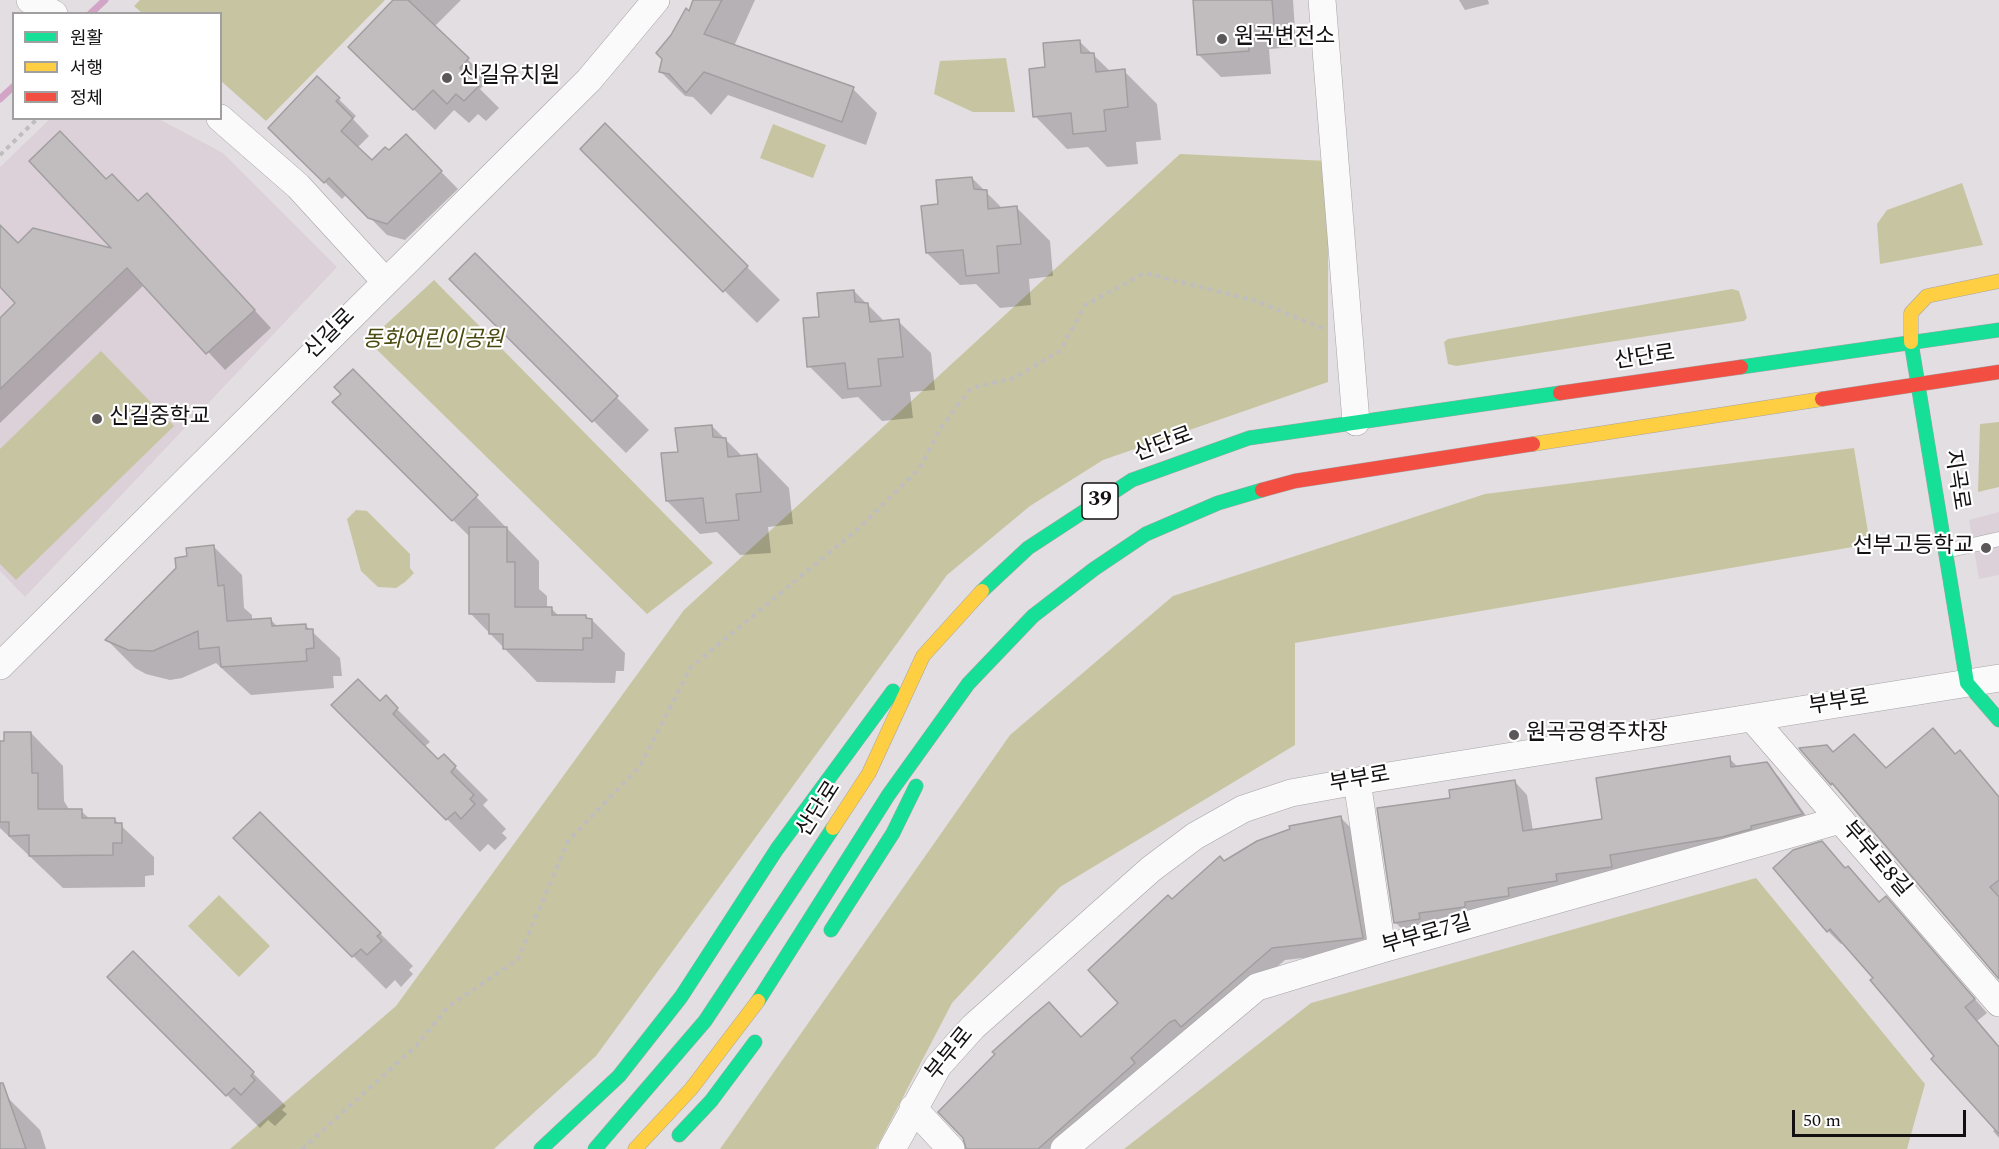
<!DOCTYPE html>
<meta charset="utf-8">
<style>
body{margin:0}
#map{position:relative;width:1999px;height:1149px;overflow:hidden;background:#e3dee1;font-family:Spectral,"Noto Sans KR",serif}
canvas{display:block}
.legend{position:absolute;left:12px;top:12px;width:210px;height:108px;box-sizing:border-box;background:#fff;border:2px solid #a19fa0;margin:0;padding:8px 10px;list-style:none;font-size:18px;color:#131012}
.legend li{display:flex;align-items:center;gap:12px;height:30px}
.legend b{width:30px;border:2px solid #a19fa0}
.scale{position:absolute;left:1792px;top:1110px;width:174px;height:27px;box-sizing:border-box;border:3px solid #131012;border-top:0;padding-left:8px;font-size:18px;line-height:21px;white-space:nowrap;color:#131012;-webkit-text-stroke:4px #fff;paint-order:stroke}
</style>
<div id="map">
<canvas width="1999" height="1149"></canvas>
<ul class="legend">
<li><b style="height:8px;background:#16e098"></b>원활</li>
<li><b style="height:8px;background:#ffcf43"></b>서행</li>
<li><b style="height:8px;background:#f24e42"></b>정체</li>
</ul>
<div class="scale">50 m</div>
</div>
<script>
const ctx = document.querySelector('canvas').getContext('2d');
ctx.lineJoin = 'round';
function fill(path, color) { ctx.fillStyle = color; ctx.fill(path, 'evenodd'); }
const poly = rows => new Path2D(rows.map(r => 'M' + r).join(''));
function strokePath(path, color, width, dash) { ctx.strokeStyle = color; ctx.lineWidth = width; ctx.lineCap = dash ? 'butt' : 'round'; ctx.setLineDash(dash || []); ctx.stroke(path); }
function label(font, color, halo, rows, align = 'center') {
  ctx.font = font + ' Spectral,"Noto Sans KR",serif'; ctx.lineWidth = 4.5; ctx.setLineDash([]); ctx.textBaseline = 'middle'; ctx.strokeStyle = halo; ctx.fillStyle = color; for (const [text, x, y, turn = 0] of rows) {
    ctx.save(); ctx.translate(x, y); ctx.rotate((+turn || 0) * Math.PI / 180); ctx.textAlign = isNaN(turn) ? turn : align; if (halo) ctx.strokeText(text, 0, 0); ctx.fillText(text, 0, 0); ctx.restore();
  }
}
fill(poly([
 [50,119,159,119,223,153,337,267,25,597,0,571,0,167],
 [1999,512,1999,575,1979,579,1969,520]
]), '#dcd1d8');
fill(poly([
 [140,0,385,0,266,121,221,81,220,14,142,13,134,6],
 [1006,58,1015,112,973,112,934,94,940,61],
 [773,124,826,145,813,178,760,158],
 [1180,154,1328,161,1328,382,1103,460,1030,506,947,575,596,1056,494,1149,230,1149,396,1006,684,610],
 [1962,183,1983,245,1880,264,1877,224,1887,210],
 [434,280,713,563,647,614,368,341],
 [1732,289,1739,291,1747,318,1744,321,1456,366,1448,364,1444,342,1448,339],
 [101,351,174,426,16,580,0,564,0,449],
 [1999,422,1999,487,1978,492,1980,424],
 [1854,448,1870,544,1295,643,1295,745,1060,887,952,1003,876,1149,720,1149,1010,735,1173,596,1485,494],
 [356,510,367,511,410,554,410,568,414,573,405,582,396,588,378,587,361,571,347,519],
 [1756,878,1925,1084,1907,1149,1124,1149,1311,1003],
 [219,895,270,946,239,977,188,926]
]), '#c7c5a1');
fill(poly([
 [395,0,461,0,434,27,489,80,480,89,499,108,486,121,478,114,469,123,454,110,435,130,371,68],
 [697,0,755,0,734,46,853,89,877,113,866,145,728,95,711,115,693,97,685,96,661,72],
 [1194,0,1293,0,1296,47,1269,49,1271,74,1221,77,1198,54],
 [1459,0,1488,0,1489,4,1465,10],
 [1079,41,1111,72,1124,71,1157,104,1161,140,1136,142,1138,164,1107,167,1088,147,1067,149,1035,116,1047,69],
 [318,79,356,116,353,119,369,136,357,148,372,162,389,152,406,136,458,189,405,240,387,235,347,194,342,199,270,128],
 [605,125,780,300,757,323,582,149],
 [972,178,1003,209,1017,208,1050,241,1053,276,1029,279,1031,305,1000,308,976,284,960,285,927,253,940,205],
 [106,181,139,203,164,212,271,328,225,370,145,284,0,423,0,320,17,303,0,285,0,227,18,245,116,251],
 [475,255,649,430,626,453,451,279],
 [854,291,885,322,898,321,931,353,935,390,910,392,913,418,882,421,858,397,842,399,809,366,821,318],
 [353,371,539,561,539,589,547,596,547,608,551,608,560,617,585,617,592,620,625,653,624,671,616,671,615,683,537,682,470,613,471,538,334,402,343,394],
 [712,426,743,457,757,455,789,488,793,524,768,527,771,553,740,555,717,532,700,534,667,501,679,453],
 [214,547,242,575,244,608,252,615,252,621,271,620,278,627,305,625,340,658,342,676,333,676,334,688,251,695,216,663,182,678,170,680,146,674,135,668,107,640,189,558],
 [386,698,430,742,424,747,438,761,444,756,488,800,483,805,506,829,502,833,507,838,495,850,488,844,480,852,333,705,380,703],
 [31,733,63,766,64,801,70,811,81,811,90,819,114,819,154,857,154,875,145,876,145,887,63,888,0,828,0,742],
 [1944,742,1956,755,1960,752,1972,764,1999,797,1999,976,1832,784,1834,753,1887,770],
 [1729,758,1739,768,1766,764,1779,777,1814,827,1408,935,1395,922,1452,799,1515,782,1527,795,1533,831,1604,821],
 [260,814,413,966,409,970,413,974,401,987,395,980,386,989,235,838],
 [1341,818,1353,830,1374,950,1285,960,1061,1149,967,1149,968,1144,940,1112,1081,1038,1120,1004,1172,901,1224,862],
 [1846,869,1880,903,1899,911,1987,1013,1977,1021,1999,1047,1999,1138,1993,1131,1996,1128,1843,942,1841,944,1828,931],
 [133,953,286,1106,282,1110,287,1114,275,1126,268,1120,260,1128,109,977],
 [7,1097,40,1130,46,1149,0,1149,0,1099]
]), '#0003');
strokePath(poly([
 [90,14,105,0],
 [0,99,14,86]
]), '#d2a5c6', 7);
const building = poly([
 [393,0,408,0,469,58,460,68,479,86,464,101,456,94,447,104,433,90,413,110,348,47,393,0],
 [693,0,722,0,704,34,854,87,842,122,704,72,686,93,669,74,659,72,662,59,656,53,671,35,686,8,689,11,693,0],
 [1193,0,1272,0,1274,25,1247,26,1249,51,1197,55,1193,0],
 [1080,40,1081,53,1094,53,1096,72,1125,69,1128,107,1104,110,1106,131,1073,134,1071,113,1033,117,1029,69,1045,67,1043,43,1080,40],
 [317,76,340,98,336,101,353,118,341,131,372,160,385,147,389,150,406,134,442,171,387,224,368,218,329,178,324,183,268,128,317,76],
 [605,123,748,266,723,292,580,149,605,123],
 [60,131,106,179,112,174,138,201,147,193,255,310,206,354,127,268,0,389,0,318,15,303,0,287,0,225,18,243,33,228,111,248,29,161,60,131],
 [972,177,974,189,987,190,988,209,1017,206,1021,244,997,246,999,273,966,276,963,250,926,253,921,206,938,204,936,180,972,177],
 [475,253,618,396,592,422,449,279,475,253],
 [854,290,855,302,868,303,870,322,899,319,903,357,878,359,881,386,848,389,845,363,807,367,803,318,819,317,817,293,854,290],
 [353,369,478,495,452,521,332,402,341,394,334,387,353,369],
 [712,425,713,437,726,438,728,457,757,454,761,492,736,494,739,520,706,523,703,498,666,501,661,453,678,452,675,428,712,425],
 [469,527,507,527,507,562,515,562,515,607,552,607,552,615,586,615,586,618,592,619,592,638,583,638,583,650,503,649,503,634,489,634,489,614,469,614,469,527],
 [214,545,218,586,224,585,227,621,271,618,272,626,306,624,306,629,313,629,314,648,306,649,307,661,221,667,219,647,199,649,198,631,153,651,128,650,105,640,176,568,175,558,187,556,186,548,214,545],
 [358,679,380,701,386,695,398,708,393,714,438,759,444,754,456,766,451,772,474,795,470,799,475,804,461,819,455,812,446,820,331,705,358,679],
 [1933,728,1955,754,1960,750,1999,797,1999,880,1990,887,1999,897,1999,979,1832,783,1831,785,1799,748,1827,745,1833,752,1854,734,1886,768,1933,728],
 [4,732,31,732,32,773,38,773,38,809,82,809,82,818,115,818,115,823,122,823,122,843,113,843,113,855,29,856,29,835,9,836,9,822,0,822,0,741,4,741,4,732],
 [1730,756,1731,767,1767,762,1803,814,1751,826,1751,829,1722,837,1610,855,1612,867,1556,874,1557,881,1508,888,1509,896,1465,902,1465,907,1419,913,1420,919,1394,923,1377,808,1450,798,1449,790,1515,780,1523,831,1602,819,1596,778,1730,756],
 [260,812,381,933,377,936,382,941,367,955,361,949,352,957,233,838,260,812],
 [1341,816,1363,938,1272,948,1181,1027,1175,1020,1170,1022,1131,1058,1135,1063,1038,1149,966,1149,963,1138,938,1112,995,1054,992,1052,1030,1018,1049,1002,1081,1037,1118,1003,1088,970,1168,895,1172,899,1220,856,1224,861,1257,841,1290,829,1289,826,1341,816],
 [1822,841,1845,868,1848,866,1879,902,1886,896,1975,999,1965,1007,1999,1047,1999,1134,1931,1059,1934,1056,1870,980,1873,978,1830,929,1827,932,1773,868,1793,850,1822,841],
 [133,951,254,1072,251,1076,255,1080,241,1095,234,1088,226,1096,107,977,133,951],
 [0,1083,3,1083,26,1149,0,1149,0,1083]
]);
fill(building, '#c1bdbf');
strokePath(building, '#a19ea0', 1.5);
const lane = poly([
 [1946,551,1999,539]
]);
const street = poly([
 [30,0,54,14],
 [1322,0,1356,422],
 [220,118,298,186,385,281],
 [0,666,589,80,656,0],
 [1752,718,1999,1003],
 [1357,781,1382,949],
 [913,1108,951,1149],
 [892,1149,938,1066,973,1027,1151,869,1195,836,1243,809,1291,793,1357,781,1999,678],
 [1064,1149,1257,987,1382,949,1840,820]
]);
const fast = poly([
 [1911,342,1967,683,1999,720],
 [1741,367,1999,330],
 [982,591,1028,548,1132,480,1249,438,1560,393],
 [831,930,893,833,916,786],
 [758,1001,889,794,968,684,1033,616,1094,569,1146,534,1218,503,1262,490],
 [679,1135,711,1101,755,1042],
 [541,1149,619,1076,681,997,777,849,893,691],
 [595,1149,705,1021,833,828]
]);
const slow = poly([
 [1911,342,1911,313,1927,296,1999,281],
 [1533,444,1822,399],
 [833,828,869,773,923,656,982,591],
 [635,1149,691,1089,758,1001]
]);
const jam = poly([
 [1560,393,1741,367],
 [1822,399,1999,372],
 [1262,490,1295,481,1533,444]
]);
strokePath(lane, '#a6a3a5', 15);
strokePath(street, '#a6a3a5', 28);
strokePath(fast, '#a6a3a5', 15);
strokePath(slow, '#a6a3a5', 15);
strokePath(jam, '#a6a3a5', 15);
strokePath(poly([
 [0,155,38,118],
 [302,1149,416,1046,448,1007,518,959,568,841,640,766,691,667,858,529,919,469,940,429,971,388,1014,378,1060,351,1085,305,1145,273,1256,301,1324,329]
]), '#bfbdbe', 4, [4.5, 4.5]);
strokePath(lane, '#fbfafa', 14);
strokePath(street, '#fbfafa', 27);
strokePath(fast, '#16e098', 14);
strokePath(slow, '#ffcf43', 14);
strokePath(jam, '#f24e42', 14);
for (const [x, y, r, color] of [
 [1222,39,6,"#5c585a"],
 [447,78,6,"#5c585a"],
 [97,419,6,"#5c585a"],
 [1986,548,6,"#5c585a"],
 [1514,735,6,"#5c585a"]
]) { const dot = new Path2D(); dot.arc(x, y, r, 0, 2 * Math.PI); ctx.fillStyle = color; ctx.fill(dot); strokePath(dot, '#fff', 2); }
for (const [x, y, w] of [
 [1100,501,36]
]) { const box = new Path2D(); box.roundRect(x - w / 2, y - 18, w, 36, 4.5); ctx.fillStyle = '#fff'; ctx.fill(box); strokePath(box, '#131012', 1.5); }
label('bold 21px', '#131012', null, [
 ["39",1100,501]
]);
label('22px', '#131012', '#fff', [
 ["원곡변전소",1234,39],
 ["신길유치원",459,78],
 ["신길중학교",109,419],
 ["선부고등학교",1974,548,"right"],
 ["원곡공영주차장",1526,735]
], 'left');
label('22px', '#131012', '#fff', [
 ["신길로",331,335,-45],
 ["산단로",1645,359,-8],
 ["산단로",1164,446,-20],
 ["지곡로",1955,480,81],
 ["부부로",1839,704,-9],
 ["부부로",1360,781,-10],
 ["산단로",820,810,-57],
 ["부부로8길",1875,860,49],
 ["부부로7길",1427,936,-16],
 ["부부로",951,1055,-51]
]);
label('italic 22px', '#49490f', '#fff', [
 ["동화어린이공원",433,342]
]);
</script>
